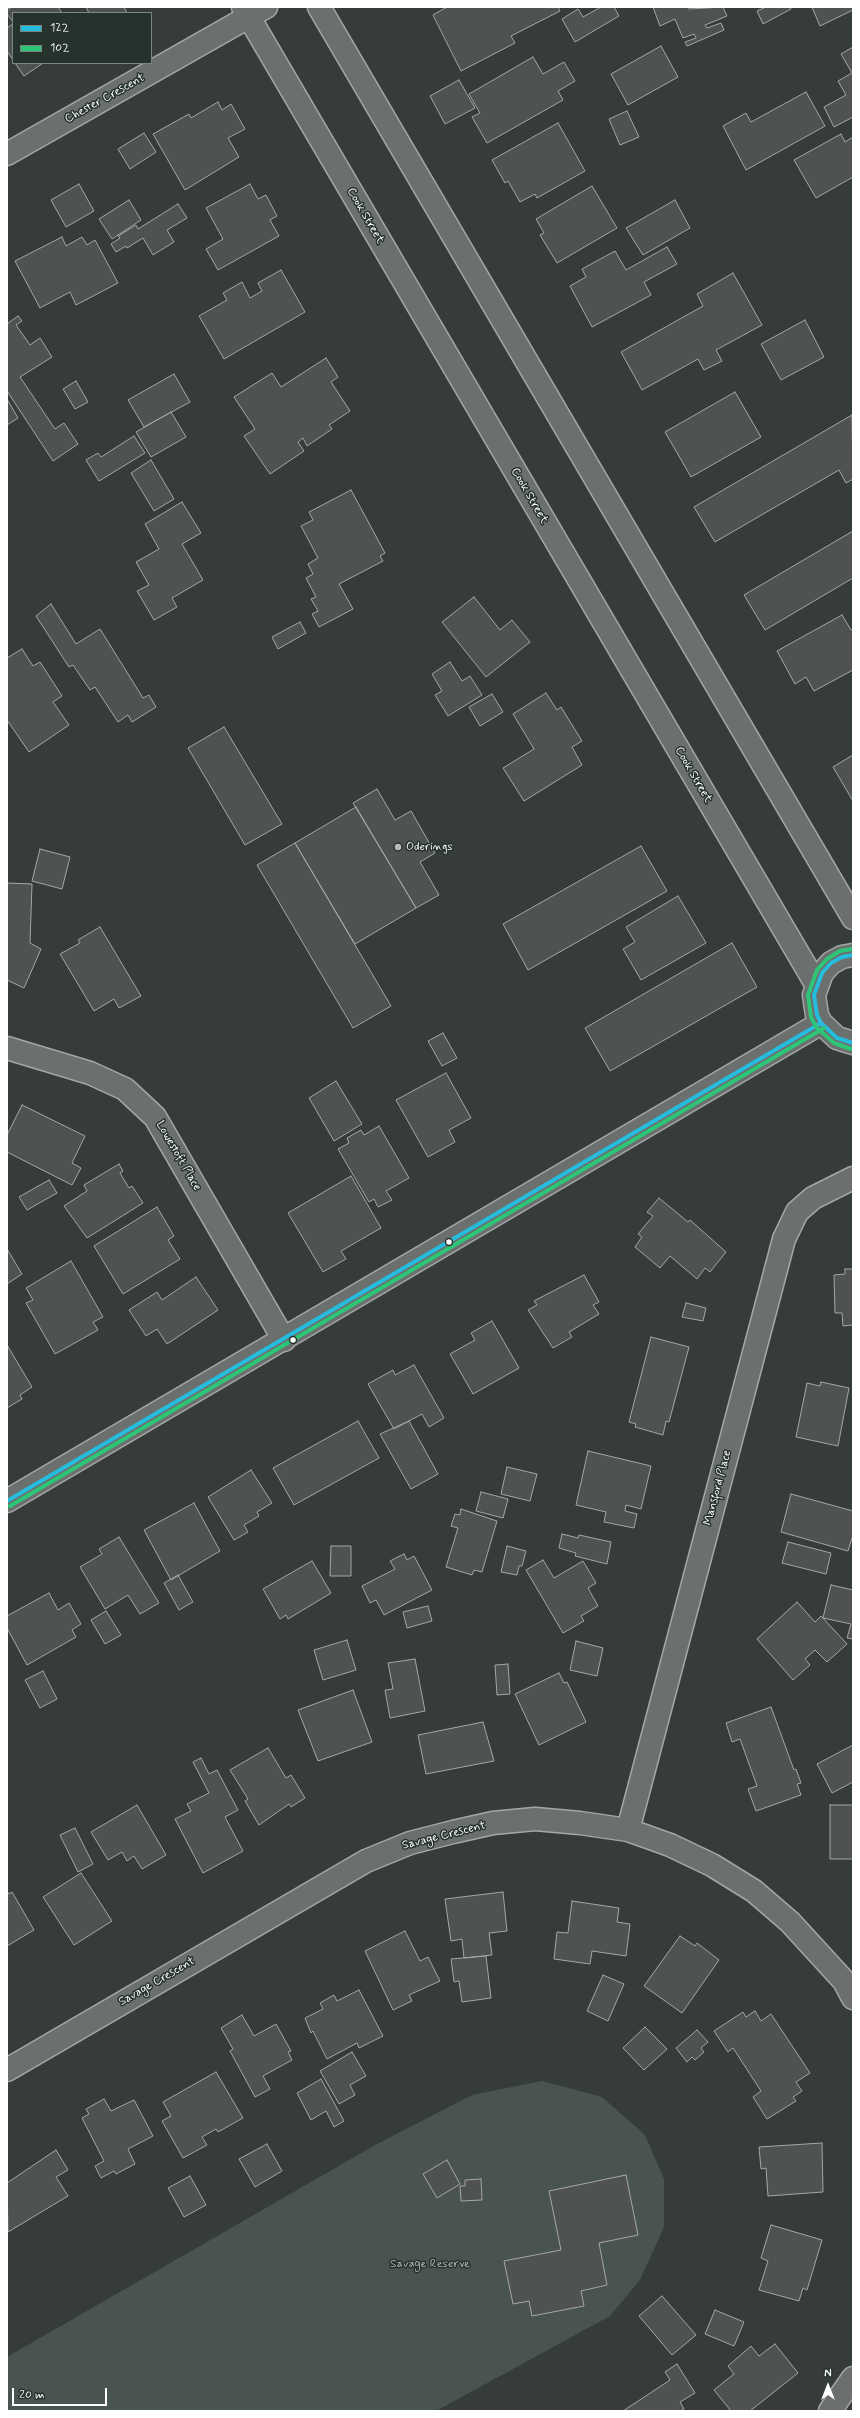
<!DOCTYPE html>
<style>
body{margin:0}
#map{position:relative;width:860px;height:2418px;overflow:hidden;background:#363c39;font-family:Mynerve,sans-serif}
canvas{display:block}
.frame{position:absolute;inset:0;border:8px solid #fff;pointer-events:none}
.legend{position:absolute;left:12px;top:12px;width:140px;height:52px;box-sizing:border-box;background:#26332d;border:1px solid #7d8581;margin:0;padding:5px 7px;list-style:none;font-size:12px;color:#fff}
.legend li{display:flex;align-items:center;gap:8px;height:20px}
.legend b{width:20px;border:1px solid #7d8581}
.north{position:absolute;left:808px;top:2366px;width:40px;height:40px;-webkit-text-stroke:3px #26332d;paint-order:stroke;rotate:0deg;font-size:11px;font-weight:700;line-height:16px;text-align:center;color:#fff}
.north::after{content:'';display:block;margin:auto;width:14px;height:18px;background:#fff;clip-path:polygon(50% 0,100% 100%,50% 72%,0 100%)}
.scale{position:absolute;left:12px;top:2388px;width:95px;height:18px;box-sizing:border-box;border:2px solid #fff;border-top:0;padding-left:5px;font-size:12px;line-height:14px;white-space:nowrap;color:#fff;-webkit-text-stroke:3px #26332d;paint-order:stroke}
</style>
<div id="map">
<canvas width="860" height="2418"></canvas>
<div class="frame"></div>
<ul class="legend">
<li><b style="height:5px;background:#26bcdd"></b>122</li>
<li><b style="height:5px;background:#2dc577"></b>102</li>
</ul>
<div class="north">N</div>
<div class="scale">20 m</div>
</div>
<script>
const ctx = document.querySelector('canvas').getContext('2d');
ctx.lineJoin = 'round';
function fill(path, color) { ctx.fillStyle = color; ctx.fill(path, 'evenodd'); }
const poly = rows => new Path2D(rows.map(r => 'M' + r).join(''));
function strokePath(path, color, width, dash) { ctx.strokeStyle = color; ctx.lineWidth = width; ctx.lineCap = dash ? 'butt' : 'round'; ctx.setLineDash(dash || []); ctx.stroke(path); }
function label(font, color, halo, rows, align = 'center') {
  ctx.font = font + ' Mynerve,sans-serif'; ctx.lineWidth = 3; ctx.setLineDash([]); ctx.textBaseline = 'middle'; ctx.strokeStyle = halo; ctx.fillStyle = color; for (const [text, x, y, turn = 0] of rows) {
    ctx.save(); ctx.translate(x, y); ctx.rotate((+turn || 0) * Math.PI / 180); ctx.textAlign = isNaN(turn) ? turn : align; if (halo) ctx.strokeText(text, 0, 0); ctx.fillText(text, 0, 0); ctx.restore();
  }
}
fill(poly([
 [542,2081,602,2097,645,2135,664,2179,664,2227,640,2280,610,2316,436,2411,7,2411,7,2357,377,2144,472,2095]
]), '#4a544f');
const building = poly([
 [12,7,58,7,62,13,13,13,13,22,7,14,7,10,12,7],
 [86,7,124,7,127,13,89,13,86,7],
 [447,7,558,7,560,11,511,36,515,43,461,71,433,15,447,7],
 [601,7,614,7,619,16,575,42,562,19,578,9,583,17,601,7],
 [653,7,688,7,689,9,723,7,727,16,705,25,707,28,721,23,724,30,687,46,685,42,696,38,694,34,683,38,675,19,660,26,653,7],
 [766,7,790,7,791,9,763,24,757,11,766,7],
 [812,7,853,7,853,10,820,26,812,7],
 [13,24,13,60,7,51,7,28,13,24],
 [661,46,678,77,628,105,611,74,661,46],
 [853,47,853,117,834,127,824,107,846,95,838,81,852,73,841,54,853,47],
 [533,57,543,74,564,62,575,81,558,91,563,100,487,143,472,117,480,113,469,94,533,57],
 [15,63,43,63,24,76,15,63],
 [459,80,475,108,445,124,430,96,459,80],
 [806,92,825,126,746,170,723,126,746,113,751,122,806,92],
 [218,102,222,110,231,104,245,129,228,138,239,157,185,190,153,134,189,114,191,118,218,102],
 [627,111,639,137,620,145,609,119,627,111],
 [558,123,585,171,537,198,535,194,520,202,508,181,505,183,492,160,558,123],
 [144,133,156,152,130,169,118,149,144,133],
 [841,134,845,142,853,137,853,177,816,198,794,160,841,134],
 [79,184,94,211,66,227,51,200,79,184],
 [250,184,258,199,266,195,277,216,270,220,279,236,218,270,206,249,223,239,206,208,250,184],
 [592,186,617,228,557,263,540,235,544,233,536,219,592,186],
 [129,200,141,220,112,239,99,219,129,200],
 [675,200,690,228,643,255,626,228,675,200],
 [178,204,187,218,167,230,174,242,153,255,143,238,127,248,126,246,116,252,111,244,120,238,118,236,136,225,138,229,178,204],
 [62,237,66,246,82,237,87,245,95,240,118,283,76,305,70,292,40,308,15,261,62,237],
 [667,247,677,264,644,282,651,295,592,327,570,286,586,277,582,269,615,251,626,270,667,247],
 [281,270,305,312,224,359,199,316,227,300,223,293,242,282,250,298,262,291,258,283,281,270],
 [733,273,762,325,716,350,722,361,704,370,698,359,642,390,621,352,703,306,697,294,733,273],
 [18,316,22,321,16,325,30,345,40,338,52,357,20,377,55,429,64,423,78,444,53,461,7,391,7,324,18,316],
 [805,320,824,357,781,380,761,344,805,320],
 [326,358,338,377,331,382,350,411,329,425,332,429,307,446,303,438,298,442,304,451,270,474,244,436,255,429,234,397,272,373,281,387,326,358],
 [174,374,190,402,144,427,128,400,174,374],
 [76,381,88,402,75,409,63,389,76,381],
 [735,392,761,437,691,477,665,432,735,392],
 [7,399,18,418,7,425,7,399],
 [171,412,186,437,151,457,136,432,171,412],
 [852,415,853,479,846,483,839,470,715,542,694,507,852,415],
 [134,436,145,453,99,481,86,460,98,453,101,457,134,436],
 [151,460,174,499,154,511,131,473,151,460],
 [351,490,385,553,380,556,383,561,339,584,353,609,319,627,312,614,318,611,311,599,316,597,306,578,313,574,308,564,318,558,301,526,313,520,309,512,351,490],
 [182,502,201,533,182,544,203,580,172,598,177,607,154,620,137,591,149,585,136,562,159,549,145,524,182,502],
 [853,531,853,578,765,630,744,595,853,531],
 [474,597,500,630,512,620,530,642,486,677,442,622,474,597],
 [51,604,76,644,100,629,143,698,149,695,156,707,132,722,128,715,118,722,95,687,90,690,73,665,69,667,36,616,51,604],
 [842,615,851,630,853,629,853,670,814,691,806,677,795,684,777,651,842,615],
 [300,622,306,633,278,649,272,637,300,622],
 [22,649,33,666,40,662,62,696,53,702,69,725,29,752,7,720,7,658,22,649],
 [450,662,462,681,470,676,482,695,448,716,435,695,442,691,432,674,450,662],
 [546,693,557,710,561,707,582,741,572,747,582,765,524,801,503,768,534,749,513,714,546,693],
 [492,694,503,712,480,726,469,707,492,694],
 [224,727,282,824,245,845,188,748,224,727],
 [853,755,853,801,833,767,853,755],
 [377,789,395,820,411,811,435,853,420,862,439,895,416,908,353,803,377,789],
 [356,807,416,908,355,944,295,843,356,807],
 [295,843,391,1006,353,1028,257,865,295,843],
 [641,846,667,891,528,970,503,924,641,846],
 [40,849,70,857,62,889,32,881,40,849],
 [7,883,32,884,30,943,41,949,24,988,7,980,7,883],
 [678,896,706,943,641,980,623,949,635,942,626,927,678,896],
 [100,927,141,996,119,1008,114,999,94,1011,60,954,80,943,78,940,100,927],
 [732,943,757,987,610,1071,585,1028,732,943],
 [443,1033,457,1058,442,1066,428,1041,443,1033],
 [446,1073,471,1118,449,1130,455,1142,428,1157,396,1100,446,1073],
 [336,1081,362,1124,334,1141,309,1098,336,1081],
 [22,1105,85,1136,72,1163,81,1168,72,1185,7,1152,7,1135,22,1105],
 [379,1126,409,1178,386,1191,392,1200,378,1207,374,1199,369,1202,338,1149,349,1143,347,1138,361,1130,364,1135,379,1126],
 [119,1164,123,1171,120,1173,129,1188,132,1186,143,1203,87,1238,64,1206,87,1191,84,1185,119,1164],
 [351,1176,381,1228,341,1251,346,1259,323,1272,288,1213,351,1176],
 [49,1180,57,1193,27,1210,19,1197,49,1180],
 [659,1198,688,1222,690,1220,726,1252,710,1272,705,1268,697,1279,670,1256,660,1268,635,1247,642,1237,638,1234,653,1216,647,1212,659,1198],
 [157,1207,174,1236,168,1240,180,1259,123,1294,94,1246,157,1207],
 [7,1249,22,1274,7,1284,7,1249],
 [71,1261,103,1317,93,1322,98,1330,55,1354,26,1303,33,1300,26,1288,71,1261],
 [845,1269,853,1269,853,1325,843,1326,842,1313,835,1313,834,1275,845,1274,845,1269],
 [584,1275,599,1302,593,1305,599,1314,569,1332,572,1337,553,1348,528,1310,537,1305,534,1301,584,1275],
 [196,1277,218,1310,167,1344,157,1329,146,1336,129,1310,157,1292,162,1300,196,1277],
 [686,1303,706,1308,703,1321,682,1317,686,1303],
 [492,1321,519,1368,473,1394,450,1354,475,1340,471,1333,492,1321],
 [651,1337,689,1347,669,1422,666,1421,663,1435,635,1427,636,1424,629,1422,651,1337],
 [7,1345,32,1387,20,1395,22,1399,7,1408,7,1345],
 [414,1365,444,1418,429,1427,422,1414,394,1429,368,1384,393,1370,395,1375,414,1365],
 [821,1382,849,1388,838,1446,796,1437,807,1383,820,1386,821,1382],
 [358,1421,379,1458,294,1505,273,1468,358,1421],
 [409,1421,438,1474,411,1489,380,1434,409,1421],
 [588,1451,651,1466,641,1509,626,1505,625,1511,637,1514,634,1528,604,1522,606,1512,576,1505,588,1451],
 [507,1467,537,1474,530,1501,501,1494,507,1467],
 [251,1470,272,1503,257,1512,259,1516,244,1525,248,1532,234,1540,208,1497,251,1470],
 [481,1492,508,1499,503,1518,476,1511,481,1492],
 [791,1494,853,1511,853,1535,848,1551,781,1532,791,1494],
 [194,1503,220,1551,171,1580,144,1530,194,1503],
 [461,1509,497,1521,482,1572,474,1570,472,1575,446,1567,458,1528,451,1526,455,1514,460,1515,461,1509],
 [562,1534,578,1538,579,1535,611,1542,607,1564,575,1556,576,1553,559,1548,562,1534],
 [119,1537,159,1603,140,1614,128,1595,105,1609,80,1567,102,1554,99,1549,119,1537],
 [788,1542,831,1553,826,1574,782,1563,788,1542],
 [331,1546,351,1546,351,1576,330,1576,331,1546],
 [507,1546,526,1551,522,1566,519,1566,517,1575,501,1572,507,1546],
 [404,1554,407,1560,414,1556,432,1590,384,1615,376,1600,370,1603,362,1586,395,1569,390,1561,404,1554],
 [543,1560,554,1578,583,1561,596,1583,588,1588,598,1606,581,1616,584,1621,563,1633,526,1570,543,1560],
 [312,1561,331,1593,288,1619,286,1615,280,1619,263,1589,312,1561],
 [178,1575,193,1602,179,1610,164,1583,178,1575],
 [831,1585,853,1590,853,1639,847,1638,851,1624,823,1618,831,1585],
 [49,1593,58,1610,69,1603,81,1624,72,1630,76,1637,27,1665,7,1628,7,1616,49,1593],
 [797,1602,815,1622,821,1616,847,1644,827,1662,815,1650,805,1659,810,1665,793,1680,757,1639,797,1602],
 [428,1606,432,1621,407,1628,403,1612,428,1606],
 [106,1611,121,1635,105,1644,91,1620,106,1611],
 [347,1640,356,1670,323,1680,314,1650,347,1640],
 [576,1641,603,1648,597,1676,570,1670,576,1641],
 [415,1659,425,1711,390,1718,385,1690,393,1689,388,1663,415,1659],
 [508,1664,510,1694,497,1695,495,1665,508,1664],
 [43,1671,57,1699,40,1708,25,1680,43,1671],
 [559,1673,564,1683,567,1682,586,1722,539,1745,515,1694,559,1673],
 [353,1690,372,1742,318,1761,298,1710,353,1690],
 [771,1707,794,1770,796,1769,801,1783,797,1784,801,1795,756,1811,748,1789,757,1786,740,1739,732,1742,726,1723,771,1707],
 [483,1722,494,1761,426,1774,418,1735,483,1722],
 [853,1745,853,1782,832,1793,817,1764,853,1745],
 [268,1748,286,1778,291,1775,305,1798,291,1807,289,1804,259,1825,245,1801,248,1799,230,1770,268,1748],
 [201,1758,209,1774,217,1770,238,1810,225,1817,243,1851,203,1873,175,1819,191,1811,187,1804,209,1793,193,1762,201,1758],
 [137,1805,166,1855,142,1869,134,1856,127,1861,122,1852,108,1860,91,1832,137,1805],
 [830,1805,853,1805,853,1859,830,1859,830,1805],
 [75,1828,93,1864,78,1872,60,1835,75,1828],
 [81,1873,112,1921,74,1945,43,1897,81,1873],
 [7,1891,9,1894,12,1892,34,1930,7,1946,7,1891],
 [503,1892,507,1931,489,1933,492,1955,464,1958,462,1939,451,1941,445,1899,503,1892],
 [572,1901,619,1908,617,1922,630,1924,626,1956,592,1951,590,1964,554,1959,557,1932,568,1933,572,1901],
 [405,1931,420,1961,428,1957,440,1981,409,1995,412,2001,393,2010,365,1951,405,1931],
 [680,1936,695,1946,697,1943,719,1960,682,2013,644,1986,680,1936],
 [486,1956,491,1998,462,2002,459,1981,454,1982,451,1959,486,1956],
 [603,1975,624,1984,608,2021,587,2011,603,1975],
 [359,1990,383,2036,359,2048,357,2043,327,2059,313,2031,311,2033,305,2018,323,2009,320,2003,334,1995,337,2001,359,1990],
 [755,2011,761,2021,771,2014,810,2073,796,2082,802,2091,793,2097,796,2101,767,2119,753,2097,761,2091,733,2048,728,2052,714,2031,743,2012,746,2017,755,2011],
 [242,2015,254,2036,276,2024,291,2051,288,2052,292,2060,263,2076,270,2089,255,2097,230,2051,233,2049,221,2028,242,2015],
 [645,2027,667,2049,644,2070,623,2048,645,2027],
 [697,2030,708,2042,701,2048,704,2052,695,2060,692,2057,687,2062,676,2048,697,2030],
 [352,2052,366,2076,350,2085,355,2095,339,2104,320,2071,352,2052],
 [216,2072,243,2118,218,2132,216,2129,202,2137,207,2145,183,2158,162,2121,171,2116,163,2102,216,2072],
 [321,2079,344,2121,334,2127,326,2111,311,2120,297,2093,321,2079],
 [104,2099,111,2111,134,2100,153,2136,128,2149,135,2164,116,2174,114,2171,101,2178,95,2166,104,2161,82,2118,89,2114,86,2109,104,2099],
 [822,2143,823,2192,768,2196,766,2168,761,2169,759,2147,822,2143],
 [267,2144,282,2171,255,2187,239,2159,267,2144],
 [56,2150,68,2170,56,2177,68,2196,8,2232,7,2183,56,2150],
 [447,2160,460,2184,437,2198,423,2174,447,2160],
 [626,2175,638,2235,599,2243,607,2285,581,2291,584,2306,532,2316,529,2301,513,2304,504,2261,561,2250,549,2191,626,2175],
 [190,2176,206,2205,184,2217,168,2188,190,2176],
 [481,2179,482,2200,461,2201,460,2186,465,2186,465,2180,481,2179],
 [771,2225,822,2240,807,2290,803,2288,799,2301,759,2290,768,2261,761,2258,771,2225],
 [662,2296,696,2335,672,2355,639,2316,662,2296],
 [715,2310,744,2322,734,2346,705,2334,715,2310],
 [775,2344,798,2373,750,2411,731,2411,714,2390,734,2374,728,2366,751,2346,759,2356,775,2344],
 [677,2364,695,2393,680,2402,684,2409,680,2411,623,2411,670,2380,665,2372,677,2364]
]);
fill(building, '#4e5351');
strokePath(building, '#a5a7a6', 1);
const street = poly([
 [7,154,266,7],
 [7,1048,90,1073,125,1089,155,1117,284,1340],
 [628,1830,784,1239,797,1212,813,1198,853,1178],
 [7,2070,366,1861,410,1843,453,1832,493,1823,535,1819,580,1823,628,1830,670,1845,712,1865,754,1891,790,1922,844,1981,853,1998],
 [830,2411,853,2378]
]);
const secondary = poly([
 [243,7,816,984],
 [319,7,853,918],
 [853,955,842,957,831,963,822,973,814,995,817,1015,821,1023,837,1038,853,1043],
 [7,1501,821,1023]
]);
strokePath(street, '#a5a7a6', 25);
strokePath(secondary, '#a5a7a6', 25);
strokePath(street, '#6b6f6d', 22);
strokePath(secondary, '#6b6f6d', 22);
strokePath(poly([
 [853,955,842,957,831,963,822,973,814,995,817,1015,821,1023,837,1038,853,1043],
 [7,1501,821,1023]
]), '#26bcdd', 4);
strokePath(poly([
 [851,1049,834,1043,816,1027,811,1017,808,995,817,970,827,959,840,951,852,949],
 [10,1506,824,1028]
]), '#2dc577', 4);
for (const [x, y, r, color] of [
 [398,847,4,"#b9bbba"],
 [449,1242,3.5,"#fff"],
 [293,1340,3.5,"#fff"]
]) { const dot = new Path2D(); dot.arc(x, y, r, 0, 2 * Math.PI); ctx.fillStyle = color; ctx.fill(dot); strokePath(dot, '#26332d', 1.5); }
label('12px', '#fff', '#26332d', [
 ["Chester Crescent",105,99,-29],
 ["Cook Street",365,216,60],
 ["Cook Street",529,496,60],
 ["Cook Street",693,775,60],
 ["Lowestoft Place",178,1156,60],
 ["Mansford Place",718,1488,-75],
 ["Savage Crescent",444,1836,-14],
 ["Savage Crescent",157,1982,-30]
]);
label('12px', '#fff', '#26332d', [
 ["Oderings",406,847]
], 'left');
label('12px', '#b8bcba', '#26332d', [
 ["Savage Reserve",430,2264]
]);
</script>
